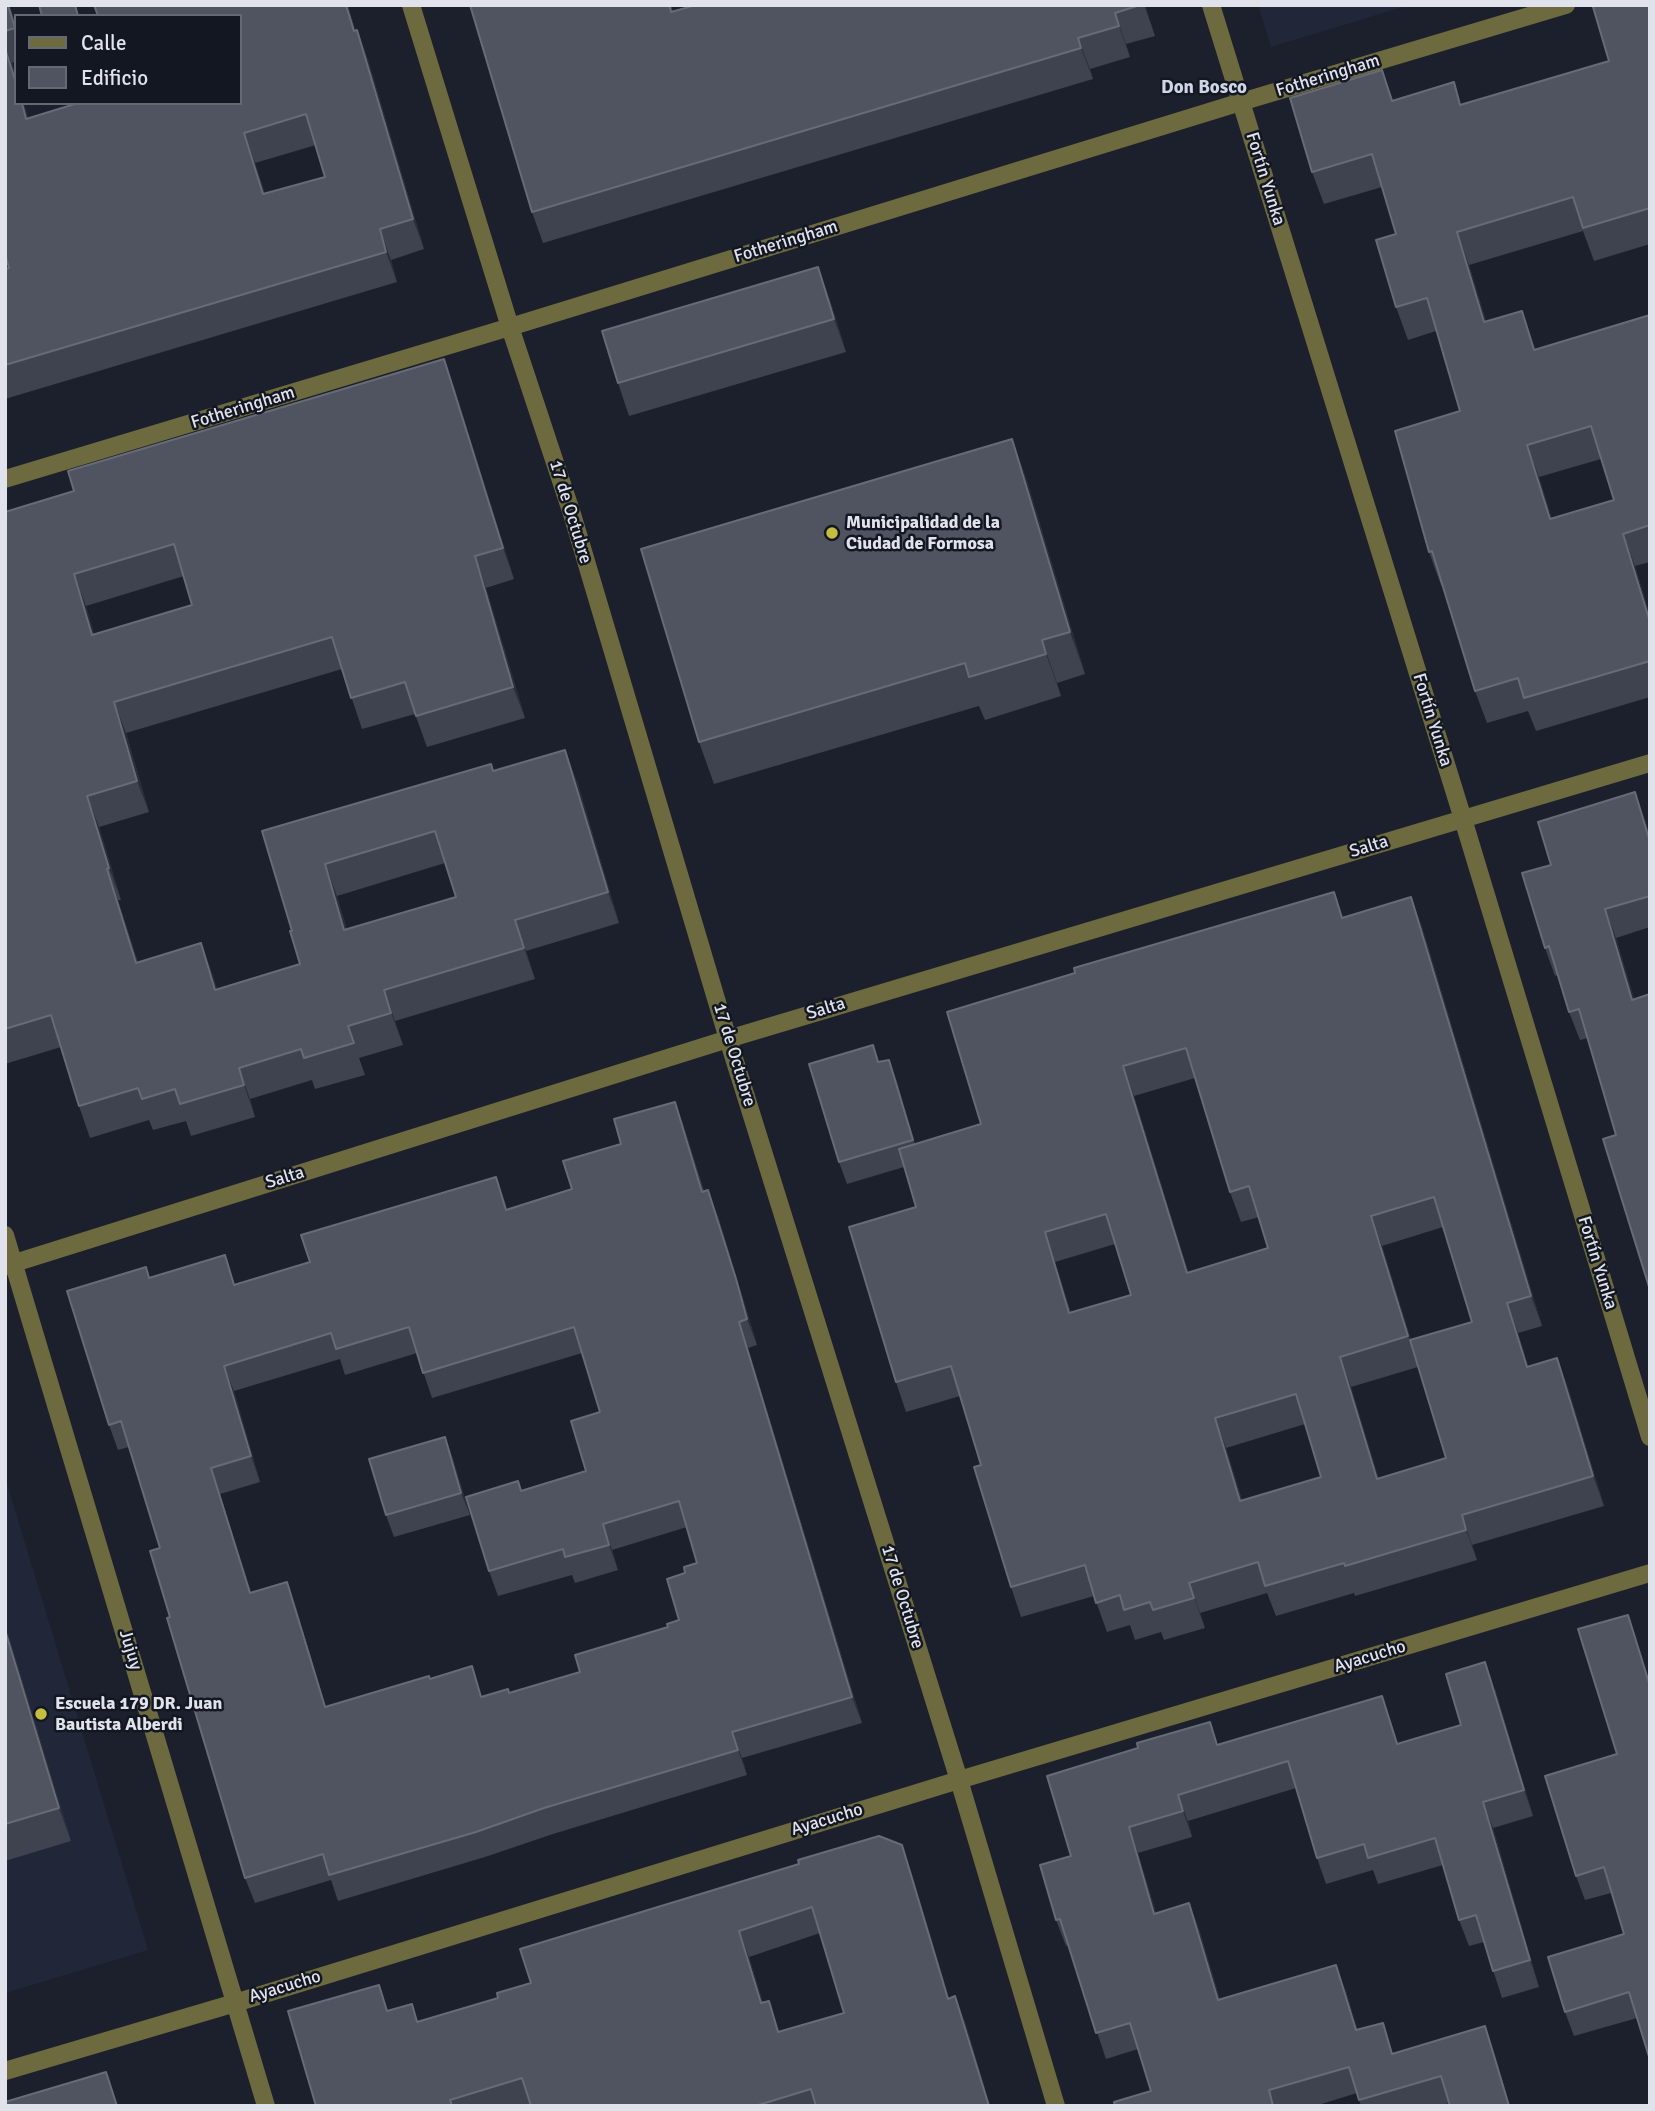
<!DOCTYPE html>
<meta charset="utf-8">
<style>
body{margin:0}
#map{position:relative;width:1655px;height:2111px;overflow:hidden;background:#1c202c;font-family:Signika,sans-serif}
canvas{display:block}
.frame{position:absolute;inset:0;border:7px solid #e0e3ec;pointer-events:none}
.legend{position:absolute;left:14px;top:14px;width:228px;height:91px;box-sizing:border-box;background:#131722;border:2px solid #656973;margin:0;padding:9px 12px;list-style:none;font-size:21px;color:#e0e3ec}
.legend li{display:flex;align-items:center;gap:14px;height:35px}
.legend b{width:35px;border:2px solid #656973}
</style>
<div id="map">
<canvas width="1655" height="2111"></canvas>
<div class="frame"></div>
<ul class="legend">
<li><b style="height:9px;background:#6c6a3e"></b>Calle</li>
<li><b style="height:19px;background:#505461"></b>Edificio</li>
</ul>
</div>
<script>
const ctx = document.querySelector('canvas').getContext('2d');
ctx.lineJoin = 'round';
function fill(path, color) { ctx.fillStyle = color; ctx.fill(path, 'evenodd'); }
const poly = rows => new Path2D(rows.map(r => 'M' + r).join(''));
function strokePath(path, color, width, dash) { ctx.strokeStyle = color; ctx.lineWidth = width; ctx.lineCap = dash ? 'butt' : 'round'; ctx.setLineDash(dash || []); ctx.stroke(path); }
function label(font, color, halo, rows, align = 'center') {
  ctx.font = font + ' Signika,sans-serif'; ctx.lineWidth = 5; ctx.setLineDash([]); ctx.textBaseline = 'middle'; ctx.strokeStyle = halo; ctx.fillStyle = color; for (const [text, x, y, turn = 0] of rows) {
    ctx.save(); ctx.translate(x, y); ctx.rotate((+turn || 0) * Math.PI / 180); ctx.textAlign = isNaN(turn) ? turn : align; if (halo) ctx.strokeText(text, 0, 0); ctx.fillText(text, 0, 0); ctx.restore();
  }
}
fill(poly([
 [1258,5,1409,5,1271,47],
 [5,1477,148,1950,5,1993]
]), '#212739');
strokePath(poly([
 [411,5,510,327,572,514,728,1039,959,1780,1056,2106],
 [1211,5,1463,819,1650,1437],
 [5,479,510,327,1241,102,1566,5],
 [5,1235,266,2106],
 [5,1266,728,1039,1650,763],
 [5,2071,235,2003,959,1780,1650,1573]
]), '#6c6a3e', 18);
fill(poly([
 [5,5,9,5,16,24,16,61,12,63,28,118,240,103,348,5,355,30,357,30,368,60,424,249,391,260,397,282,5,399,5,269,9,268,5,254],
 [316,145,325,177,265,194,255,163],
 [470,5,671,5,673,12,696,5,1145,5,1155,36,1126,44,1130,57,1090,69,1093,79,543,243,532,212],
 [1650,5,1650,244,1594,261,1583,231,1469,265,1486,321,1536,349,1650,315,1650,562,1635,566,1650,616,1650,697,1536,731,1528,711,1487,723,1475,691,1443,585,1441,585,1429,552,1460,411,1436,331,1408,340,1396,307,1396,234,1382,187,1324,204,1312,172,1382,70,1393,100,1462,105,1609,61],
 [1601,459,1614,500,1552,519,1539,477],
 [818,267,830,300,846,352,629,416,618,383],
 [444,359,455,390,514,579,486,588,525,718,427,747,415,714,362,729,342,669,126,733,149,812,99,827,121,900,118,900,138,963,201,943,217,989,300,964,292,931,262,831,493,771,577,781,619,923,526,951,535,979,395,1021,403,1045,359,1058,365,1075,315,1089,312,1080,250,1099,255,1117,191,1136,186,1121,153,1130,149,1120,90,1138,79,1106,61,1047,5,1064,5,512,74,491],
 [184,576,192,605,94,635,86,606],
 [445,863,456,897,347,930,337,896],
 [1012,439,1027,481,1085,674,1057,683,1061,696,985,720,979,706,714,784,699,742],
 [1645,820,1650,836,1650,927,1616,938,1634,999,1616,1135,1588,1038,1580,1040,1569,1012,1558,975,1555,976,1545,948,1551,865],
 [1411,897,1422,927,1542,1326,1518,1333,1528,1366,1557,1358,1568,1388,1604,1506,1472,1545,1477,1560,1355,1596,1354,1593,1276,1616,1267,1593,1200,1613,1205,1628,1164,1640,1161,1632,1135,1640,1130,1625,1107,1632,1094,1596,1021,1617,1011,1587,981,1465,960,1396,906,1412,896,1382,916,1207,904,1167,847,1184,839,1162,879,1062,889,1060,897,1082,915,1144,981,1124,1343,918],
 [1195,1078,1230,1192,1241,1222,1259,1217,1268,1248,1188,1272,1134,1096],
 [1443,1227,1472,1322,1411,1340,1382,1246],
 [1115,1244,1131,1295,1071,1313,1055,1262],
 [1418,1367,1446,1458,1378,1478,1351,1387],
 [1305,1424,1321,1477,1242,1500,1226,1448],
 [675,1102,684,1127,704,1191,718,1216,745,1305,757,1345,748,1348,862,1723,742,1758,747,1775,553,1834,485,1857,338,1901,331,1880,255,1903,245,1878,170,1617,160,1548,129,1447,118,1450,109,1425,146,1267,150,1278,235,1285,507,1209,572,1189,621,1144],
 [417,1353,432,1398,582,1353,600,1412,586,1471,521,1490,489,1571,498,1596,572,1575,575,1583,618,1570,612,1550,687,1527,697,1563,685,1573,679,1620,668,1627,580,1672,510,1693,483,1697,430,1679,326,1707,296,1608,251,1593,220,1494,260,1482,234,1391,340,1359,345,1375],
 [445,1437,453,1459,470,1515,394,1537,386,1515],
 [1628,1615,1637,1640,1637,2018,1574,2036,1565,2012,1624,1934,1611,1893,1585,1900,1576,1876,1617,1754],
 [5,1624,71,1841,5,1861],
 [1495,1689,1533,1816,1493,1828,1539,1987,1502,1998,1484,1942,1469,1946,1459,1920,1443,1865,1378,1884,1373,1870,1326,1884,1317,1858,1296,1788,1188,1821,1192,1837,1138,1853,1156,1913,1189,1903,1199,1929,1220,2000,1346,1991,1357,2030,1393,2053,1494,2052,1510,2106,1450,2106,1449,2103,1439,2106,1361,2106,1357,2093,1315,2106,1115,2106,1151,2091,1138,2049,1106,2059,1068,1945,1066,1946,1056,1920,1071,1856,1218,1744,1391,1722,1398,1743,1461,1725],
 [911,1871,949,1998,965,2022,990,2106,531,2106,530,2104,525,2106,316,2106,388,2011,412,2004,418,2022],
 [820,1933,844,2013,780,2032,763,2003,749,1957]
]), '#3f4350');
fill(poly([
 [8,5,16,24,16,29],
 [346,5,348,5,349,9,365,61],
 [1144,5,1145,5,1155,36],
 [1115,13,1126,44,1130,57,1119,26],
 [357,30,368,60,424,249,413,219],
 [1078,38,1090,69,1093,79,1081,48],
 [5,45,16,76,16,83,5,48],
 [22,103,24,103,38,149,26,119],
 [244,133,255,163,274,225,263,194],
 [380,229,391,260,397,282,386,252],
 [1457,232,1469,265,1496,355,1484,322],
 [818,267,830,300,846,352,834,319],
 [1522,311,1534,344,1546,383,1534,350],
 [444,359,455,390,514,579,503,548],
 [1012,439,1027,481,1085,674,1070,632],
 [1527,445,1539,477,1562,552,1550,519],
 [1623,534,1635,566,1650,616,1650,622],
 [475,556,486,588,525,718,513,687],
 [74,574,86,606,104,667,92,635],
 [1042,640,1057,683,1061,696,1046,654],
 [114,702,126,733,149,812,137,781],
 [565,750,577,781,619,923,608,892],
 [1635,792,1645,820,1650,836,1650,842],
 [87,796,99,827,121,900,109,868],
 [325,864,337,896,356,962,344,930],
 [107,869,118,900,147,995,136,963],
 [1411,897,1422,927,1542,1326,1531,1296],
 [1605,909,1616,938,1643,1028,1632,1000],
 [515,920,526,951,535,979,524,948],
 [201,943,213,975,227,1021,215,990],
 [384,990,395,1021,403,1045,391,1013],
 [889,1060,897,1082,921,1162,913,1140],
 [1123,1066,1134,1096,1198,1303,1187,1273],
 [239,1068,250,1099,255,1117,244,1085],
 [675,1102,684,1127,711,1217,702,1192],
 [496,1177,505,1202,515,1235,506,1210],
 [708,1190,718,1216,757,1345,747,1319],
 [1371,1216,1382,1246,1419,1366,1408,1336],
 [1045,1232,1055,1262,1080,1343,1069,1313],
 [1507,1303,1518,1333,1537,1397,1527,1367],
 [739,1322,748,1348,862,1723,852,1697],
 [1340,1357,1351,1387,1388,1508,1377,1479],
 [1557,1358,1568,1388,1604,1506,1593,1476],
 [224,1366,234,1391,260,1482,251,1456],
 [1215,1418,1226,1448,1251,1530,1240,1501],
 [445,1437,453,1459,470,1515,461,1493],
 [211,1468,220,1494,260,1619,250,1593],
 [1462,1515,1477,1560,1466,1530],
 [603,1524,612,1550,618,1570,609,1545],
 [287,1582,296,1608,334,1733,325,1707],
 [1189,1583,1200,1613,1205,1628,1194,1598],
 [1628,1615,1637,1640,1650,1682,1650,1686],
 [5,1624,71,1841,59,1808,5,1630],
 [1485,1662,1495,1689,1533,1816,1524,1790],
 [1382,1696,1391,1722,1406,1770,1397,1744],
 [732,1732,742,1758,747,1775,738,1750],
 [1178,1795,1188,1821,1192,1837,1183,1811],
 [1483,1802,1493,1828,1539,1987,1530,1960],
 [1129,1827,1138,1853,1164,1940,1154,1914],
 [902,1845,911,1871,957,2024,948,1999],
 [1189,1903,1199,1929,1228,2027,1218,2000],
 [739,1931,749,1957,771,2029,761,2003],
 [1336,1965,1346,1991,1366,2057,1356,2030],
 [955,1996,965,2022,990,2106,989,2106],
 [769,2001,778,2026,787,2058,778,2032],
 [1485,2026,1494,2052,1510,2106,1509,2106]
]), '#2a2e3a');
const building = poly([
 [5,5,8,5,15,28,5,31,5,5],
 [39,5,75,5,78,16,42,16,39,5],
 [94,5,346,5,354,31,357,30,413,219,380,229,386,252,5,365,5,269,9,268,5,254,5,48,16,83,16,103,22,103,26,119,78,103,240,103,240,16,98,16,94,5],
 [306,114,325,177,263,194,244,133,306,114],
 [470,5,669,5,671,12,696,5,1140,5,1115,13,1119,26,1078,38,1081,48,532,212,470,5],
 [1598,5,1650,5,1650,208,1583,228,1573,197,1457,232,1484,322,1522,311,1534,350,1650,315,1650,525,1623,534,1650,622,1650,661,1524,698,1518,678,1475,691,1432,551,1429,552,1395,431,1460,411,1427,298,1396,307,1376,240,1396,234,1372,154,1312,172,1290,98,1382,70,1392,101,1454,82,1460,105,1609,61,1593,7,1598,5],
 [1591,426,1614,500,1550,519,1527,445,1591,426],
 [818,267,834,319,618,383,602,331,818,267],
 [444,359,503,548,475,556,513,687,416,716,405,682,351,698,332,637,114,702,137,781,87,796,109,868,107,869,136,963,201,943,215,990,300,964,290,931,292,931,262,831,491,764,493,771,565,750,608,892,515,920,524,948,384,990,391,1013,348,1026,354,1043,304,1058,301,1049,239,1068,244,1085,180,1104,175,1089,142,1099,138,1088,79,1106,51,1015,5,1029,5,512,74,491,68,471,444,359],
 [174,544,192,605,92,635,74,574,174,544],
 [435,831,456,897,344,930,325,864,435,831],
 [1012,439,1070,632,1042,640,1046,654,969,677,965,663,699,742,641,549,1012,439],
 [1635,792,1650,842,1650,896,1605,909,1632,1000,1650,994,1650,1290,1603,1139,1616,1135,1579,1009,1569,1012,1549,946,1545,948,1522,873,1551,865,1538,822,1635,792],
 [1334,892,1342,918,1411,897,1531,1296,1507,1303,1527,1367,1557,1358,1593,1476,1462,1515,1466,1530,1345,1566,1344,1563,1265,1586,1258,1562,1189,1583,1194,1598,1153,1610,1150,1602,1124,1610,1120,1595,1096,1603,1085,1565,1011,1587,974,1467,981,1465,951,1366,896,1382,849,1227,916,1207,899,1149,981,1124,947,1012,1075,973,1074,968,1334,892],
 [1186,1048,1230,1192,1249,1186,1268,1248,1187,1273,1123,1066,1186,1048],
 [1434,1197,1472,1322,1410,1340,1446,1458,1377,1479,1340,1357,1408,1336,1371,1216,1434,1197],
 [1106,1214,1131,1295,1069,1313,1045,1232,1106,1214],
 [1296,1394,1321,1477,1240,1501,1215,1418,1296,1394],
 [873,1045,878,1062,889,1060,913,1140,839,1162,809,1064,873,1045],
 [675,1102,702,1192,708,1190,736,1279,747,1319,739,1322,852,1697,732,1732,738,1750,544,1808,476,1832,329,1875,323,1854,245,1878,167,1618,170,1617,150,1551,160,1548,121,1421,109,1425,67,1291,146,1267,149,1278,225,1255,234,1285,310,1262,301,1235,496,1177,506,1210,572,1189,563,1161,621,1144,614,1119,675,1102],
 [409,1327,423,1373,574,1327,600,1412,571,1421,586,1471,521,1491,518,1481,466,1497,489,1571,563,1549,565,1557,609,1545,603,1524,679,1501,697,1563,684,1567,685,1573,667,1579,679,1620,667,1624,668,1627,575,1655,580,1672,509,1693,508,1689,481,1697,472,1666,430,1679,429,1676,325,1707,287,1582,250,1593,211,1468,251,1456,224,1366,331,1333,336,1349,409,1327],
 [445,1437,461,1493,386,1515,369,1459,445,1437],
 [1628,1615,1650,1686,1650,2060,1629,1992,1565,2012,1548,1957,1624,1934,1604,1867,1576,1876,1545,1776,1617,1754,1578,1629,1628,1615],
 [5,1630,59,1808,5,1824,5,1630],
 [1485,1662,1524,1790,1483,1802,1530,1960,1493,1971,1476,1915,1459,1920,1435,1838,1368,1858,1364,1844,1317,1858,1288,1761,1178,1795,1183,1811,1129,1827,1154,1914,1189,1903,1218,2000,1336,1965,1356,2030,1383,2023,1392,2054,1485,2026,1509,2106,1450,2106,1441,2076,1359,2100,1349,2067,1269,2090,1273,2106,1115,2106,1114,2102,1151,2091,1130,2023,1096,2033,1060,1919,1056,1920,1040,1865,1071,1856,1047,1776,1138,1748,1137,1743,1210,1722,1217,1745,1382,1696,1397,1744,1461,1725,1446,1674,1485,1662],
 [879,1836,902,1845,948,1999,955,1996,989,2106,816,2106,811,2089,755,2106,531,2106,522,2078,450,2100,452,2106,316,2106,288,2011,379,1985,387,2011,412,2004,417,2022,498,1998,497,1993,531,1983,520,1949,799,1864,798,1860,879,1836],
 [812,1907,844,2013,778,2032,769,2001,761,2003,739,1931,812,1907],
 [106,2072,117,2106,5,2106,5,2102,106,2072]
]);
fill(building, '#505461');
strokePath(building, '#676b76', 2);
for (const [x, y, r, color] of [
 [832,533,7,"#c4bd3e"],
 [41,1714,7,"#c4bd3e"]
]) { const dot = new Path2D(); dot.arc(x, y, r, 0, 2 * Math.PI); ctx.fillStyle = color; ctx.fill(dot); strokePath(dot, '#131722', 2.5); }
label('18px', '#e0e3ec', '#131722', [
 ["Fotheringham",1328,76,-17],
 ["Fortín Yunka",1265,179,73],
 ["Fotheringham",786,242,-17],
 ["Fotheringham",243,408,-17],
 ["17 de Octubre",570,512,73],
 ["Fortín Yunka",1432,720,73],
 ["Salta",1369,847,-17],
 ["Salta",826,1009,-17],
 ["17 de Octubre",734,1055,73],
 ["Salta",285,1178,-17],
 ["Fortín Yunka",1597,1263,73],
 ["17 de Octubre",902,1597,73],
 ["Jujuy",130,1650,73],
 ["Ayacucho",1370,1657,-17],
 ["Ayacucho",827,1820,-17],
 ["Ayacucho",285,1987,-17]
]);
label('bold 18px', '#e0e3ec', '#131722', [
 ["Municipalidad de la",846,523],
 ["Ciudad de Formosa",846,544],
 ["Escuela 179 DR. Juan",55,1704],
 ["Bautista Alberdi",55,1725]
], 'left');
label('bold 19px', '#cfd5e6', '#131722', [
 ["Don Bosco",1204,88]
]);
</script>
